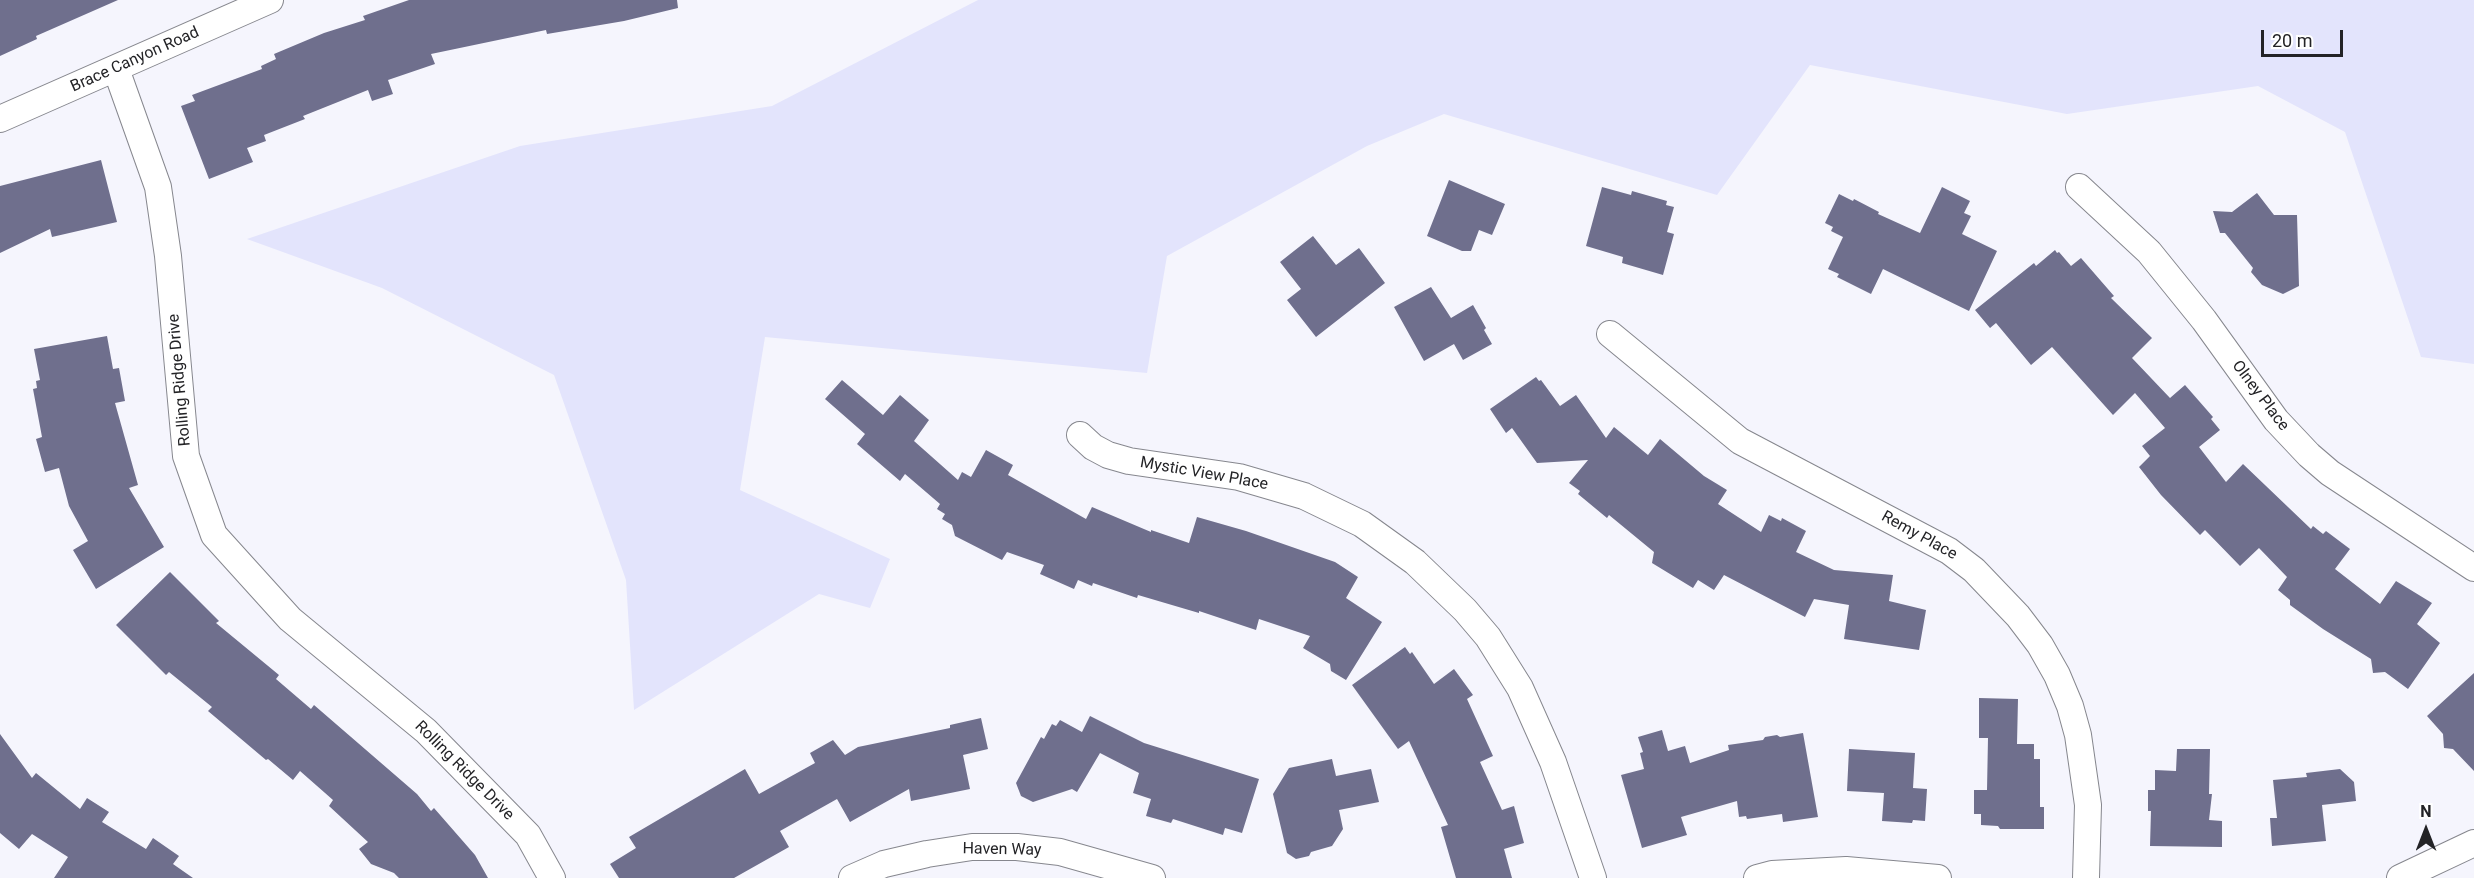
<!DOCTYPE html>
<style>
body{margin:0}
#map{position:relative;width:2474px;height:878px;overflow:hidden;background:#f5f5fd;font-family:Roboto,sans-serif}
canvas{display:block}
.north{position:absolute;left:2396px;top:800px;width:60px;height:60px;-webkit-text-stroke:4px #fff;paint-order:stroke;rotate:0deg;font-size:16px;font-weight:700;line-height:24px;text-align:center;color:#232326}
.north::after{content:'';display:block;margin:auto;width:21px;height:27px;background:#232326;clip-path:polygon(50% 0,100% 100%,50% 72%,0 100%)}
.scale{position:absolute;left:2261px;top:30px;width:82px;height:27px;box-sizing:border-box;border:3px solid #232326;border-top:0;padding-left:8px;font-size:18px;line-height:21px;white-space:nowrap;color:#232326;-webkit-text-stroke:4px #fff;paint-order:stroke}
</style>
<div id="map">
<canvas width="2474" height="878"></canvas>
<div class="north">N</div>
<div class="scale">20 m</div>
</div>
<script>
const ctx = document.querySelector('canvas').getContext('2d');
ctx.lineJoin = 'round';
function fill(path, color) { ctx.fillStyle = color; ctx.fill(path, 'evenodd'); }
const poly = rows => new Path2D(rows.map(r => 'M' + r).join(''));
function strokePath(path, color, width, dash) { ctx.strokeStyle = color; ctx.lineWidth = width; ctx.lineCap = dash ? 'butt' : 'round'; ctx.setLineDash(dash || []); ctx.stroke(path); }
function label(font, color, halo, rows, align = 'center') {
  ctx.font = font + ' Roboto,sans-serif'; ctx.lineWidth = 5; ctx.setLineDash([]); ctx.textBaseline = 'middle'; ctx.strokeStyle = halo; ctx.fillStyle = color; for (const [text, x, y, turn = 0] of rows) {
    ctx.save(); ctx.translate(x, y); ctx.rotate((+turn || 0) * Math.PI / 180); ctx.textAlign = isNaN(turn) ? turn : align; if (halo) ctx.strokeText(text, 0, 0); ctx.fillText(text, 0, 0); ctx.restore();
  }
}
fill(poly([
 [978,0,2474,0,2474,364,2421,357,2345,132,2258,86,2067,114,1810,65,1717,195,1444,114,1367,146,1167,256,1147,373,765,337,740,490,890,559,870,608,819,594,634,710,626,580,554,375,382,288,247,239,520,146,772,106]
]), '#e3e4fc');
fill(poly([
 [0,0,118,0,36,36,37,39,0,56],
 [409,0,677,0,678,8,624,21,547,34,546,30,431,54,435,64,388,80,393,94,372,101,368,90,303,116,305,119,264,135,266,141,247,148,253,162,209,179,181,106,195,101,192,95,262,69,261,66,276,59,274,54,324,33,365,20,363,16],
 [101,160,117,222,52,237,50,229,0,253,0,186],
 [1449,180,1505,204,1492,235,1479,230,1471,251,1462,251,1427,236],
 [1602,187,1631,195,1632,191,1667,201,1666,205,1674,207,1667,232,1674,234,1663,275,1622,263,1623,257,1586,246],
 [1942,187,1970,201,1964,213,1971,216,1962,234,1997,251,1969,311,1883,269,1871,294,1837,277,1839,274,1828,269,1843,237,1831,231,1833,227,1825,223,1839,194,1853,201,1854,199,1879,212,1878,214,1920,233],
 [2257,193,2274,215,2297,215,2299,286,2283,294,2262,285,2251,272,2253,268,2225,233,2220,233,2213,211,2232,212],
 [1313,236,1336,265,1359,248,1385,283,1316,337,1287,300,1301,289,1280,262],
 [2055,250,2057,253,2059,252,2071,266,2081,258,2114,296,2111,298,2152,338,2132,358,2170,398,2185,385,2213,417,2211,419,2220,430,2199,447,2226,482,2243,464,2311,529,2313,526,2323,534,2326,531,2350,549,2335,569,2380,604,2396,581,2432,603,2417,624,2440,643,2408,689,2385,672,2373,673,2371,659,2323,629,2290,605,2290,600,2278,590,2287,577,2259,548,2240,566,2205,530,2200,535,2161,495,2139,467,2150,456,2142,446,2165,428,2135,393,2113,415,2052,347,2031,365,1996,323,1990,328,1975,310,2034,263,2036,266],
 [1431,287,1451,318,1473,305,1486,328,1484,330,1492,344,1463,360,1454,344,1424,361,1394,307],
 [107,336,113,369,119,368,125,401,115,403,138,485,129,488,164,547,96,589,73,550,88,541,69,506,59,468,45,472,36,439,42,437,33,389,37,388,36,381,40,380,34,349],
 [1536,377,1539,381,1541,380,1560,406,1576,395,1606,438,1614,427,1648,455,1660,439,1704,476,1727,490,1718,504,1761,532,1769,515,1781,521,1782,518,1806,531,1796,552,1834,570,1893,575,1889,601,1926,610,1919,650,1844,639,1849,605,1814,599,1805,617,1724,575,1714,590,1698,580,1693,588,1652,563,1654,552,1609,515,1607,518,1578,494,1580,491,1569,483,1588,460,1537,463,1512,428,1506,433,1490,409],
 [842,380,883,415,900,395,929,420,914,441,958,480,962,472,971,477,986,450,1013,465,1008,475,1086,519,1092,507,1151,532,1151,530,1189,543,1197,517,1246,531,1335,562,1358,577,1346,598,1382,622,1346,680,1331,671,1330,664,1303,648,1310,636,1259,619,1256,630,1199,611,1199,613,1138,595,1137,598,1093,583,1092,586,1078,580,1074,589,1040,574,1044,565,1007,552,1002,560,955,536,952,525,942,519,945,514,937,509,940,504,905,474,900,481,857,444,865,434,825,399],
 [170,572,219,621,216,623,279,675,276,679,311,709,314,705,417,794,431,811,434,808,475,855,488,878,399,878,394,873,371,864,359,849,368,842,329,806,333,800,300,771,293,780,268,759,266,760,208,711,212,707,169,672,166,675,116,625],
 [1405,647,1410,654,1412,652,1434,684,1454,669,1473,695,1467,699,1493,756,1480,762,1502,810,1514,806,1524,843,1504,849,1512,878,1456,878,1441,827,1448,825,1409,741,1398,749,1352,685],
 [2474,673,2474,771,2453,749,2444,748,2443,734,2427,716],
 [1979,698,2018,699,2017,744,2034,744,2034,759,2040,759,2040,807,2044,807,2044,829,2000,829,1998,826,1981,825,1981,814,1974,814,1974,790,1987,790,1988,738,1979,738],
 [1090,716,1144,743,1259,779,1242,833,1225,828,1223,835,1173,819,1171,823,1146,816,1151,799,1133,793,1139,773,1100,753,1077,792,1072,789,1033,802,1021,796,1016,783,1041,737,1044,739,1052,724,1056,726,1060,720,1082,732],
 [981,718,988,749,963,755,970,789,911,801,909,789,850,822,837,799,780,831,789,847,734,878,619,878,610,864,636,848,629,837,745,769,759,794,815,763,810,753,833,740,845,755,858,747,950,728,950,725],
 [1662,730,1668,751,1685,746,1690,763,1729,750,1728,745,1763,740,1765,737,1777,735,1780,737,1803,733,1818,817,1783,822,1782,814,1747,819,1746,816,1739,817,1737,801,1681,817,1687,835,1642,848,1621,775,1644,769,1640,753,1643,752,1638,737],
 [0,734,32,778,36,773,80,809,87,798,109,812,102,822,146,849,153,838,179,856,173,864,193,878,54,878,68,857,32,834,19,849,0,833],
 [1849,749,1915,753,1913,788,1927,789,1925,821,1913,820,1912,823,1882,821,1884,793,1847,791],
 [2177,749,2210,749,2209,794,2212,794,2209,820,2222,821,2222,847,2150,846,2151,811,2148,811,2148,790,2155,790,2155,770,2176,771],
 [1332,759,1336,776,1371,769,1379,802,1339,810,1343,829,1332,846,1311,852,1309,856,1296,859,1287,853,1273,794,1289,768],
 [2340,769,2354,782,2356,801,2322,805,2326,841,2272,846,2270,818,2277,818,2273,780,2307,777,2306,773]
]), '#6f6f8d');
const street = poly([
 [116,69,158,187,168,256,186,456,214,535,290,619,426,731,528,835,552,878],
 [0,119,270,0],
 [2079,187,2149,252,2204,320,2276,420,2309,455,2330,473,2474,568],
 [1610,334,1740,441,1949,551,1974,570,2018,616,2040,645,2057,675,2070,706,2078,735,2088,805,2086,878],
 [1080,435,1093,447,1108,455,1129,461,1239,477,1304,496,1362,524,1415,562,1465,610,1488,637,1520,688,1553,762,1593,878],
 [852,878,884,864,927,854,972,847,1017,847,1060,852,1152,878],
 [1757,878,1772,874,1846,870,1938,878],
 [2400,878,2474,843]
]);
strokePath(street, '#86878e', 28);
strokePath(street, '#fff', 26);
label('16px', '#232326', '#fff', [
 ["Brace Canyon Road",135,60,-24],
 ["Rolling Ridge Drive",180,380,-95],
 ["Olney Place",2260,396,53],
 ["Mystic View Place",1204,474,10],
 ["Remy Place",1919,536,29],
 ["Rolling Ridge Drive",464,771,45],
 ["Haven Way",1002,850,1]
]);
</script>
